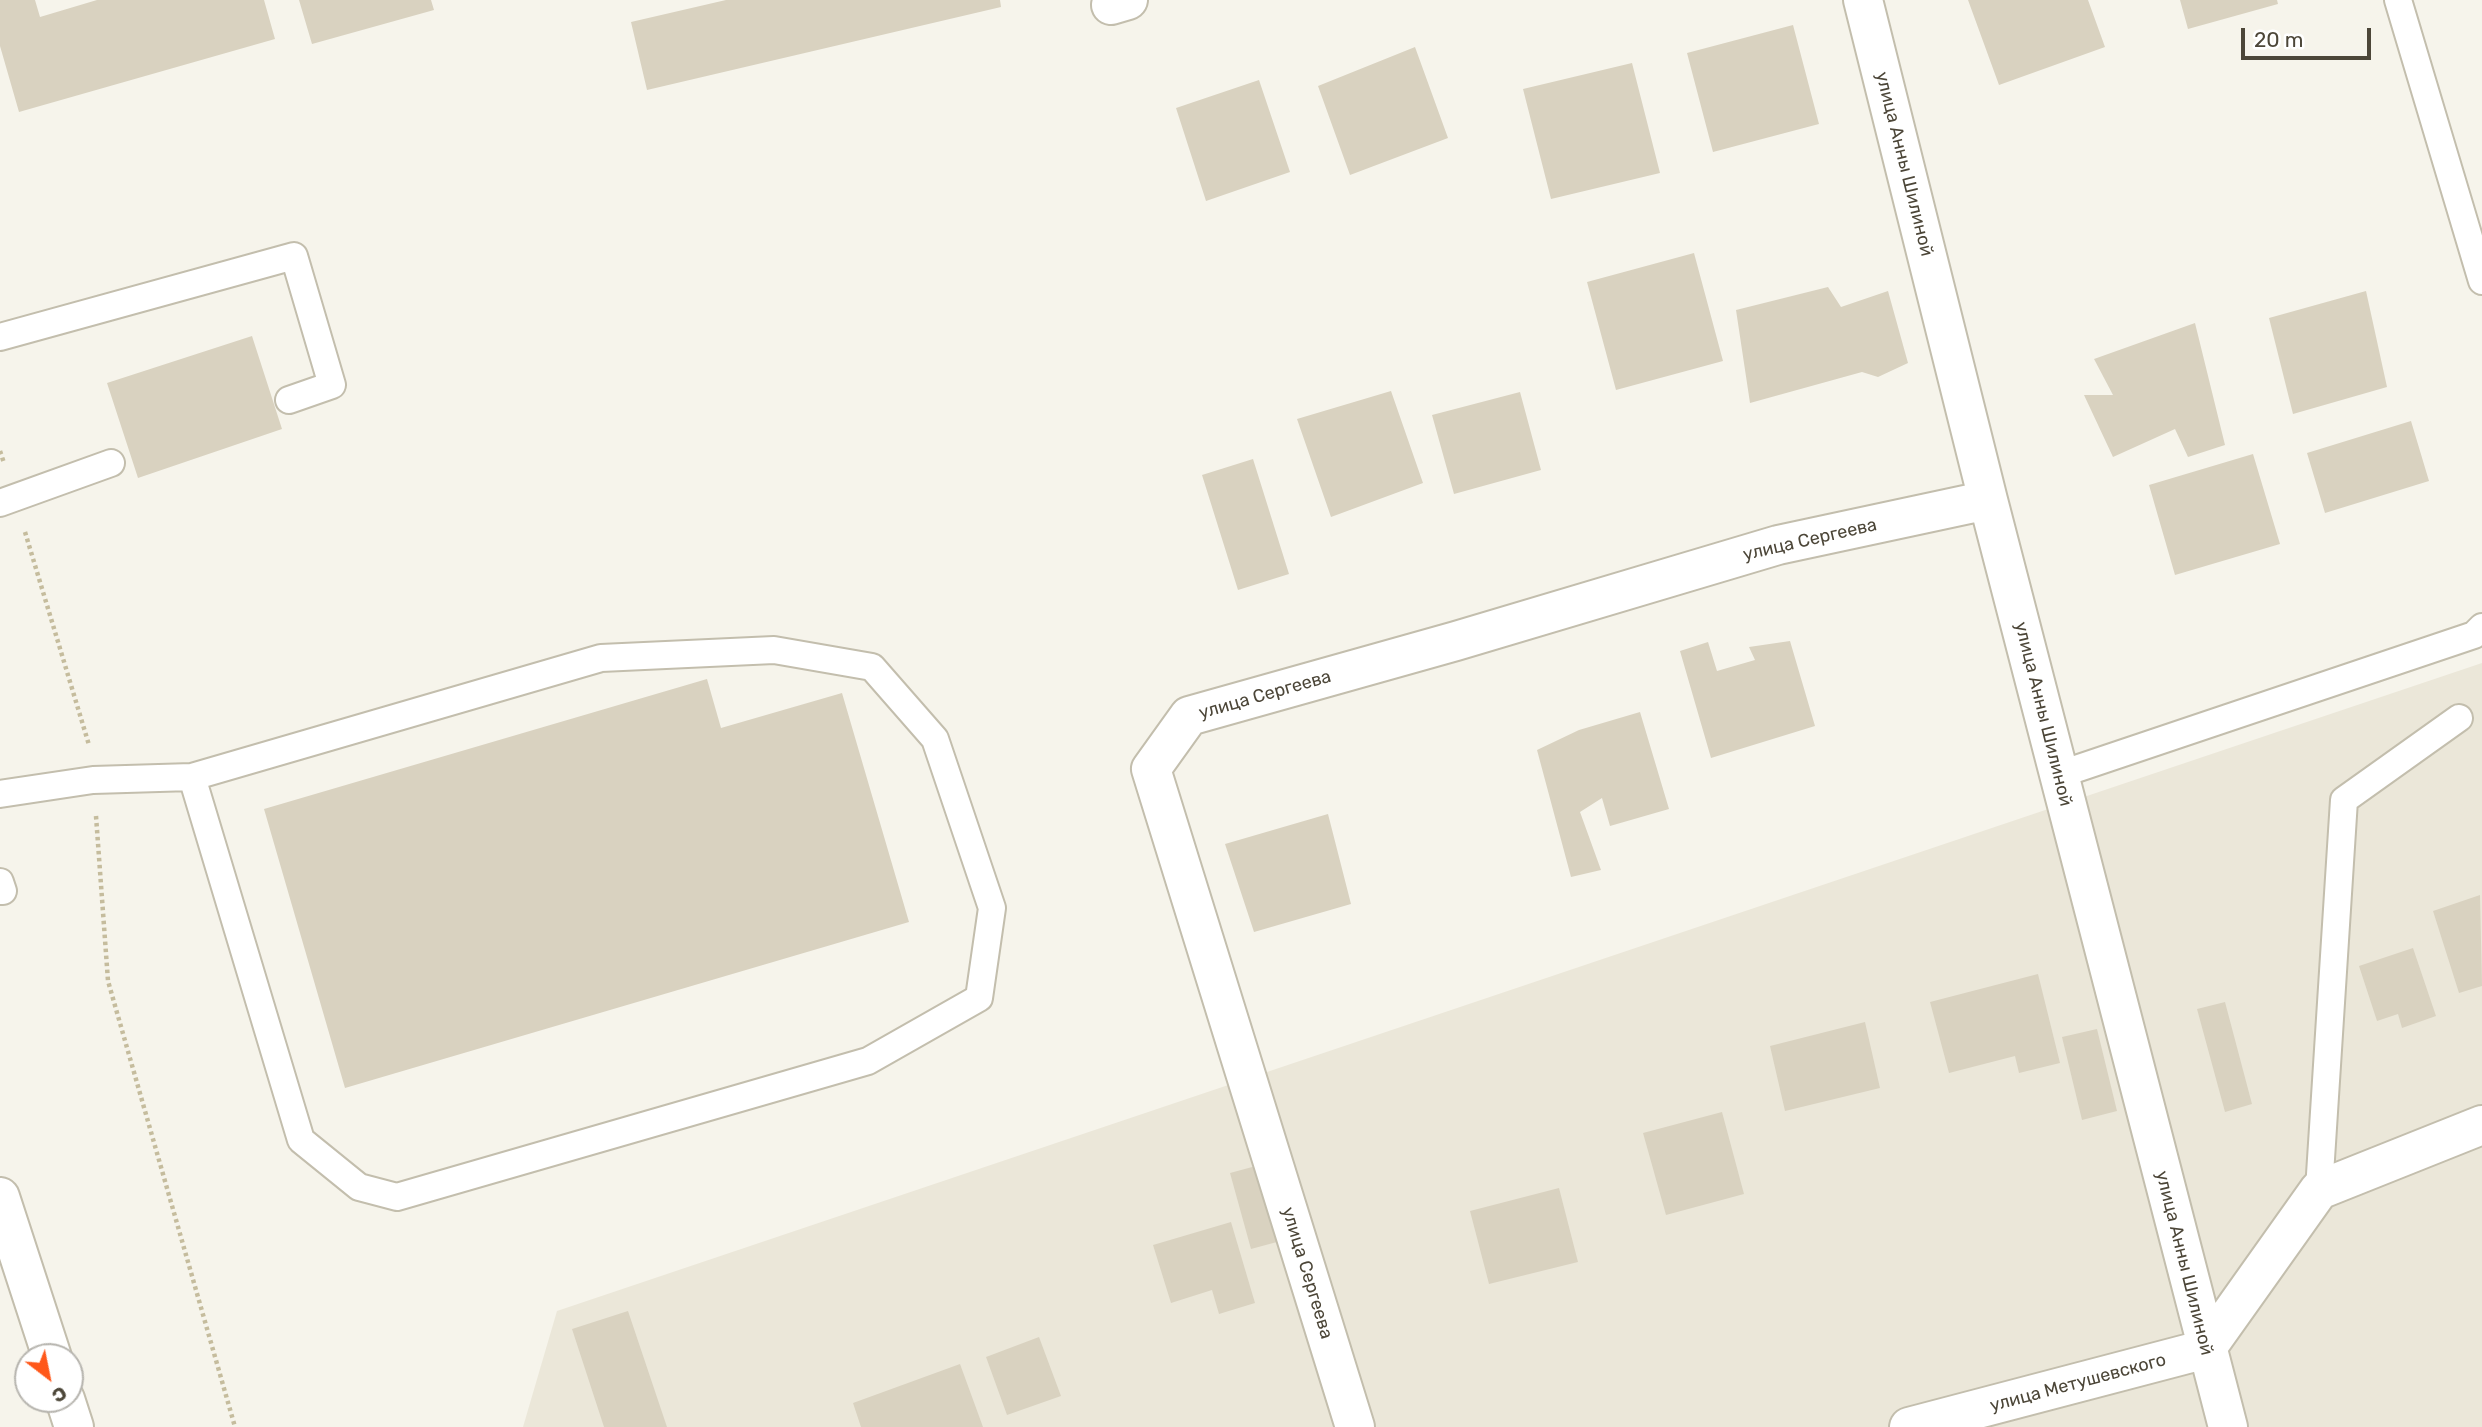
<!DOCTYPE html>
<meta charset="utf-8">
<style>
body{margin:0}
#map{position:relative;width:2482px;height:1427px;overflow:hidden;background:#f6f4eb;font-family:Rubik,sans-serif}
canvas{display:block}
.north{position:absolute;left:14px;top:1343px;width:70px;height:70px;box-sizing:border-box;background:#fff;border:2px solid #b7b5af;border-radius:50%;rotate:148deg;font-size:19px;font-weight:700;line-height:28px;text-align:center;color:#4c4638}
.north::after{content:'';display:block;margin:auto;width:24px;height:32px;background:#ff581a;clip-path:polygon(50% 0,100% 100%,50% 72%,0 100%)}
.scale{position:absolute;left:2241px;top:28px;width:130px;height:32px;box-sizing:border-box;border:4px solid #4c4638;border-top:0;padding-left:9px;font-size:21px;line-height:24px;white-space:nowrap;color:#4c4638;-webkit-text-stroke:5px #fff;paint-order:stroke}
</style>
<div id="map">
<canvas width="2482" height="1427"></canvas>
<div class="north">С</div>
<div class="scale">20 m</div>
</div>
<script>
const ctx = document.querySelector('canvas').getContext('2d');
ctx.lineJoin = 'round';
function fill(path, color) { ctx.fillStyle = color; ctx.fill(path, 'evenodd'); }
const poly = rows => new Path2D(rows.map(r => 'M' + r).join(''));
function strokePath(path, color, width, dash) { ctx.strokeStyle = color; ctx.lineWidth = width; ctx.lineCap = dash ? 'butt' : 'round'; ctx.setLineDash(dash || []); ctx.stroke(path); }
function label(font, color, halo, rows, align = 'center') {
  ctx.font = font + ' Rubik,sans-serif'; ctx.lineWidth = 6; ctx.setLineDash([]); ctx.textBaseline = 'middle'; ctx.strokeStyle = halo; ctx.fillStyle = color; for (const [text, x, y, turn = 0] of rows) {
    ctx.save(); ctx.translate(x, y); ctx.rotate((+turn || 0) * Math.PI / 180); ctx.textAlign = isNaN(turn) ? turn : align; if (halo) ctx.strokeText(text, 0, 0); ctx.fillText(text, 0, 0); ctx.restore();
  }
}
fill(poly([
 [2482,663,2482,1427,523,1427,557,1311]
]), '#ebe7d9');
fill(poly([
 [0,0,35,0,40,17,97,0,264,0,275,39,19,112,0,46],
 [299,0,431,0,434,10,312,44],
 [726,0,1000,0,1001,7,647,90,631,22],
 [1968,0,2088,0,2105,47,1999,85],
 [2180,0,2277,0,2278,4,2188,29],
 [1793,25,1819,124,1713,152,1687,53],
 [1415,47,1448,138,1350,175,1318,86],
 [1632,63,1660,173,1551,199,1523,89],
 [1259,80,1290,172,1206,201,1176,108],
 [1694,253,1723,361,1616,390,1587,282],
 [1828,287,1841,307,1888,291,1908,363,1878,377,1862,372,1750,403,1736,310],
 [2366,291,2387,387,2293,414,2269,318],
 [2195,323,2225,445,2188,457,2175,429,2113,457,2084,395,2113,395,2094,359],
 [252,336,282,429,138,478,107,383],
 [1391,391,1423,483,1331,517,1297,419],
 [1520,392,1541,470,1454,494,1432,415],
 [2411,421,2429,481,2325,513,2307,453],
 [2253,454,2280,544,2175,575,2149,485],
 [1253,459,1289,574,1238,590,1202,475],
 [1790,641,1815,726,1711,758,1680,651,1708,642,1717,671,1755,660,1749,647],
 [707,679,721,728,842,693,909,922,345,1088,264,809],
 [1640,712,1669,809,1610,826,1602,798,1580,812,1601,870,1571,877,1537,750,1579,730],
 [1328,814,1351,904,1254,932,1225,844],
 [2480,895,2482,986,2459,993,2433,911],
 [2413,948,2436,1016,2402,1028,2398,1014,2377,1021,2359,966],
 [2038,974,2060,1063,2019,1073,2015,1056,1949,1073,1930,1002],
 [2225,1002,2252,1104,2225,1112,2197,1009],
 [1865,1022,1880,1088,1785,1111,1770,1046],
 [2097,1029,2117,1111,2082,1120,2062,1037],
 [1722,1112,1744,1194,1666,1215,1643,1133],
 [1267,1163,1288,1239,1251,1249,1230,1173],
 [1559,1188,1578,1262,1489,1284,1470,1211],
 [1231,1222,1255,1303,1219,1314,1212,1290,1171,1303,1153,1245],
 [628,1311,667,1427,604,1427,572,1329],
 [1039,1337,1061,1396,1007,1415,986,1357],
 [960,1364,983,1427,861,1427,853,1403]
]), '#d9d2c0');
const service = poly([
 [2398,0,2482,281],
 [0,337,294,256,332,385,289,400],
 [0,503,111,463],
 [2058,775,2474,635,2482,627],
 [0,794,93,780,192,777,601,658,774,650,872,667,935,739,992,908,979,998,868,1061,397,1197,359,1187,301,1140,192,777],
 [0,882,3,891,0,891],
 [2319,1190,2344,800,2459,718]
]);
const minor = poly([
 [1863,0,1988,500,2228,1427],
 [1111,5,1128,0],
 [2206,1349,2319,1190,2482,1125],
 [1355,1427,1151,769,1189,716,1456,641,1778,545,1988,500],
 [1909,1427,2206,1349]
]);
const tertiary = poly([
 [0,1197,52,1357],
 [65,1399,74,1427]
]);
strokePath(service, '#c3bead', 30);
strokePath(minor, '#c3bead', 42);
strokePath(tertiary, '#c3bead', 42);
strokePath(poly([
 [0,451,4,463],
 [25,532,89,745],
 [96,816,108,981,235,1427]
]), '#c5bc9d', 4.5, [3.5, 3.5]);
strokePath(service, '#fff', 26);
strokePath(minor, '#fff', 38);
strokePath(tertiary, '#fff', 38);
label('18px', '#4c4638', '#fff', [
 ["улица Анны Шилиной",1904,164,76],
 ["улица Сергеева",1810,540,-13],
 ["улица Сергеева",1265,695,-16],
 ["улица Анны Шилиной",2043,714,76],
 ["улица Анны Шилиной",2184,1263,76],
 ["улица Сергеева",1307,1273,73],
 ["улица Метушевского",2078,1383,-15]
]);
</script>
